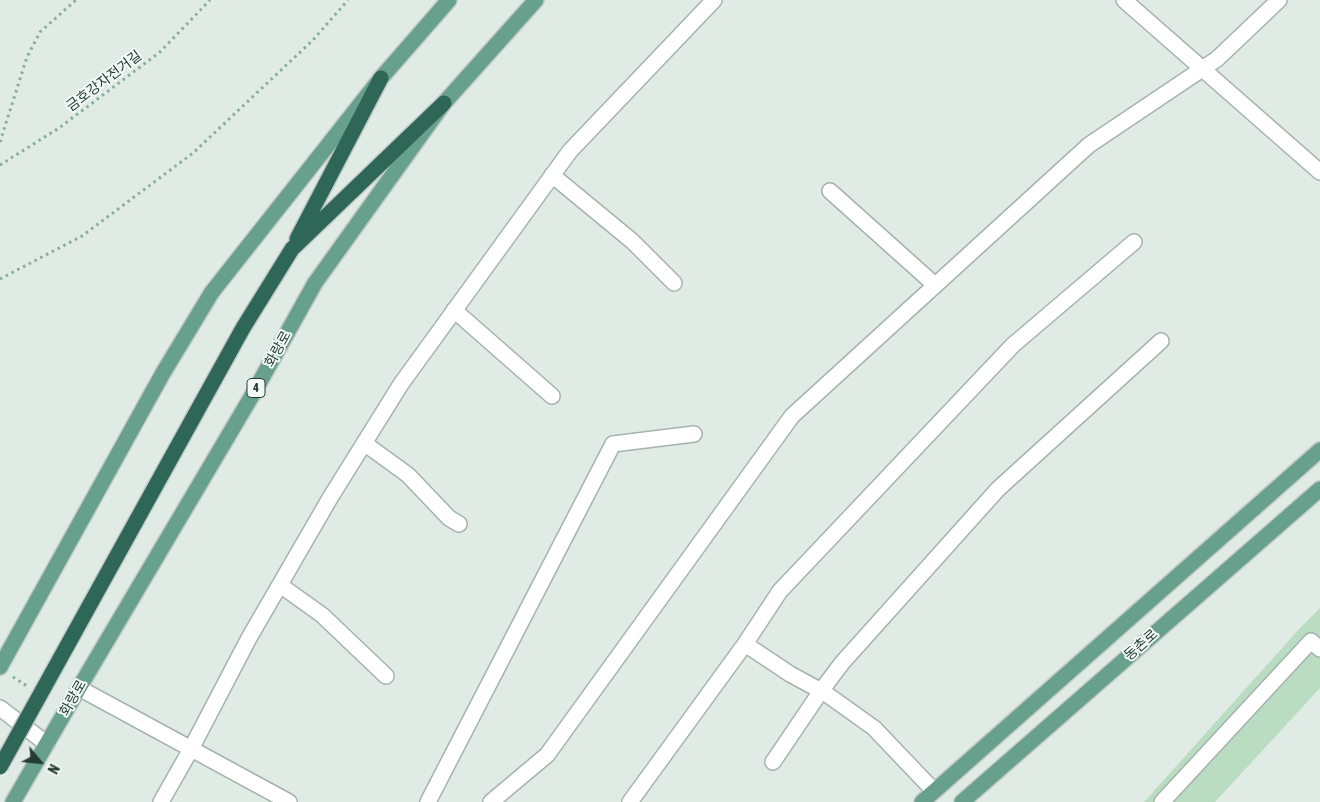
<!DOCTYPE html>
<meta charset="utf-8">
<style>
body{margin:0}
#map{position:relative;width:1320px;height:802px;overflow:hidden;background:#e1ebe6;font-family:"Asap Condensed",sans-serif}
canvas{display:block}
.north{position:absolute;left:15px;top:737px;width:50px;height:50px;-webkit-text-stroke:4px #f2f8f4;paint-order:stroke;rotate:118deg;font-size:14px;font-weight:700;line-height:20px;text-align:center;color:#223c33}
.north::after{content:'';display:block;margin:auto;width:18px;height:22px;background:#223c33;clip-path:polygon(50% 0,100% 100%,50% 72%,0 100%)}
</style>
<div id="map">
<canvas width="1320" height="802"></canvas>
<div class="north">N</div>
</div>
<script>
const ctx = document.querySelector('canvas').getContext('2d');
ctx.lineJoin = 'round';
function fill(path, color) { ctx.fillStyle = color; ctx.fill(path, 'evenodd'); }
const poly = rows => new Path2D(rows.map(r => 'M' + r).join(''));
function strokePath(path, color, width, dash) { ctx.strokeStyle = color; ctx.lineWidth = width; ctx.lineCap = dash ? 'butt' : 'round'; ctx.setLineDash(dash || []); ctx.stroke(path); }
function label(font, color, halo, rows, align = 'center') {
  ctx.font = font + ' "Asap Condensed","Noto Sans KR",sans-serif'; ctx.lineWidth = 4; ctx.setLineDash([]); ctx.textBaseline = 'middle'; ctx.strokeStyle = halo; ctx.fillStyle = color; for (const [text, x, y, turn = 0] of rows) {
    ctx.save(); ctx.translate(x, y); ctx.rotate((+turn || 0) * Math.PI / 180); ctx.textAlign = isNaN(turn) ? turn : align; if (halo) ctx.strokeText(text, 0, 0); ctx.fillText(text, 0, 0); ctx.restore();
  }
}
fill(poly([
 [1320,608,1320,688,1215,802,1144,802,1300,628]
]), '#badcc1');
const minor = poly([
 [1124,0,1320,172],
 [552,175,632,241,674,283],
 [830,191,935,285],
 [454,310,552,396],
 [364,443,408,475,449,518,459,524],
 [280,585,322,615,386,676],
 [745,644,790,674,825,693,874,728,934,791],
 [79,688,289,802],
 [0,708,47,744],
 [773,762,821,691,842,663,998,489,1161,341],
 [161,802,191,749,249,638,330,498,401,384,570,151,714,0],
 [428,802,613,444,694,434],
 [491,802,547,755,792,416,1089,145,1217,59,1279,0],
 [630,802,745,644,780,591,1013,345,1134,242],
 [1162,802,1311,641,1320,649]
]);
const major = poly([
 [0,667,163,373,212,292,381,78,449,0],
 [13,802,79,688,253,394,315,283,444,103,536,0],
 [922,802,1320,450],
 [962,802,1320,489]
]);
const highway = poly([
 [297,239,381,78],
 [292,249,444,103]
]);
strokePath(minor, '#a4b3ad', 18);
strokePath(major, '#c1c8c6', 18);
strokePath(highway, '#c1c8c6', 18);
strokePath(poly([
 [0,142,27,57,40,32,76,0],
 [0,165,59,128,160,52,210,0],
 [0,279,82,236,193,153,313,40,348,0],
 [13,677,27,686]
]), '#82ae9d', 3, [2.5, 4]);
strokePath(minor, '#fff', 15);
strokePath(major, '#67a08d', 15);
strokePath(highway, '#2e6757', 15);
const highwayBridge = poly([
 [0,767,243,328,292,249]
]);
strokePath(highwayBridge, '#c1c8c6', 18, []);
strokePath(highwayBridge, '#2e6757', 15);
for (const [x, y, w] of [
 [256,388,18]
]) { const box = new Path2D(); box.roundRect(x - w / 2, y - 9.5, w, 19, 4); ctx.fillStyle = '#f2f8f4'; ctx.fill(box); strokePath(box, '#223c33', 1); }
label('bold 12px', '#223c33', null, [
 ["4",256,388]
]);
label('14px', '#223c33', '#f2f8f4', [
 ["금호강자전거길",104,81,-37],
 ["화랑로",278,349,-61],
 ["동촌로",1141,645,-41],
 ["화랑로",73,698,-60]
]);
</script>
